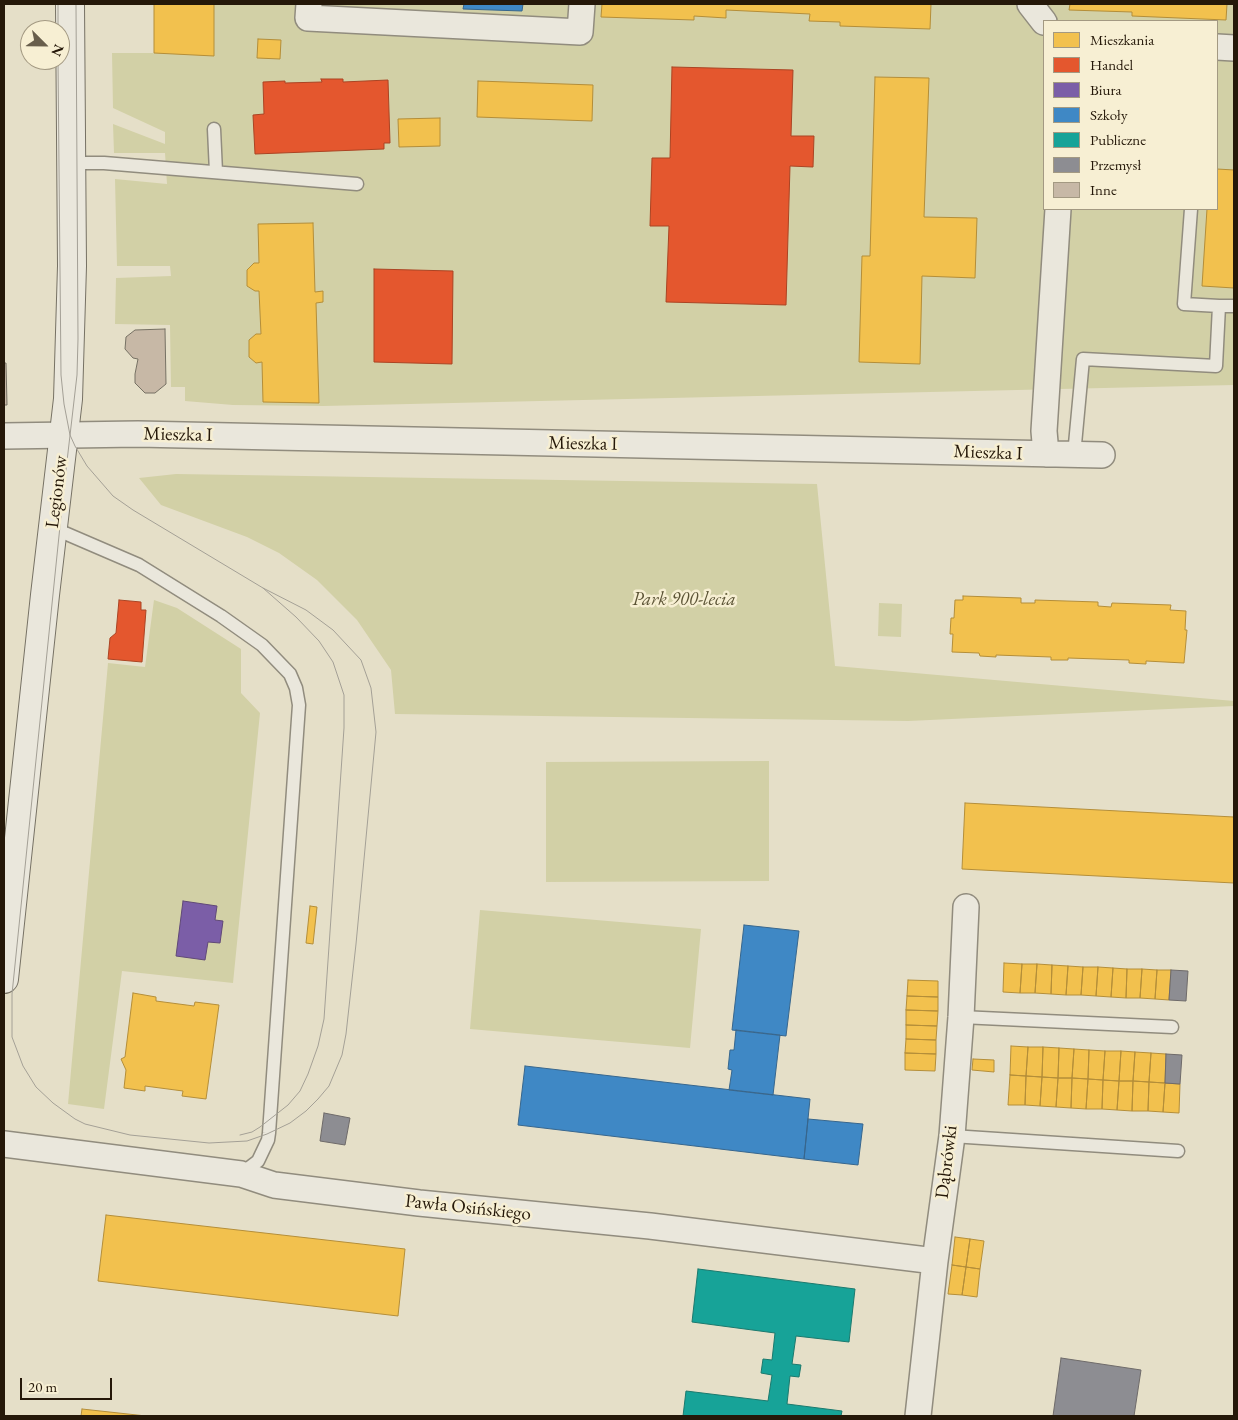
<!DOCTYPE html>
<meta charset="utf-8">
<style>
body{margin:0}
#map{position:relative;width:1238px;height:1420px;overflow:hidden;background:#e5dfc8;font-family:"EB Garamond",serif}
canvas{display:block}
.frame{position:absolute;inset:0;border:5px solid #251809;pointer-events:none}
.legend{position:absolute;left:1043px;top:20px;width:175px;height:190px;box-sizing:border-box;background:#f7efd3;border:1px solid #a39982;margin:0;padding:6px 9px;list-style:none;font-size:15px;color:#251809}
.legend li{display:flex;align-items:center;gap:10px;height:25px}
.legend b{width:25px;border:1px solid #a39982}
.north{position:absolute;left:20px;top:20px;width:50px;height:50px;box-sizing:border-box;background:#f7efd3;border:1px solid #a39982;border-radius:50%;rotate:113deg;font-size:14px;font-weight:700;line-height:20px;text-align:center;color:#251809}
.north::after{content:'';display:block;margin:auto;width:18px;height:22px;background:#685e4c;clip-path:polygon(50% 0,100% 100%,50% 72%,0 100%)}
.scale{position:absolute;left:20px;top:1378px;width:92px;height:22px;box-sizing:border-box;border:2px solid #251809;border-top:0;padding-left:6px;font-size:15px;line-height:18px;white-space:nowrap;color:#251809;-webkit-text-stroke:4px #f7efd3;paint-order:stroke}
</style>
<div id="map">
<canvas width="1238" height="1420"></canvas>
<div class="frame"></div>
<ul class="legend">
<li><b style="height:14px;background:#f2c14e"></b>Mieszkania</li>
<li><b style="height:14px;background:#e4572e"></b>Handel</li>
<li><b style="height:14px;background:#7b5ea7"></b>Biura</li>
<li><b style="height:14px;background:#3f88c5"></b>Szkoły</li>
<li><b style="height:14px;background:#17a398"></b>Publiczne</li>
<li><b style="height:14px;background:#8d8d92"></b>Przemysł</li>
<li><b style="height:14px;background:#c7b8a6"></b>Inne</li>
</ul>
<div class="north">N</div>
<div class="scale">20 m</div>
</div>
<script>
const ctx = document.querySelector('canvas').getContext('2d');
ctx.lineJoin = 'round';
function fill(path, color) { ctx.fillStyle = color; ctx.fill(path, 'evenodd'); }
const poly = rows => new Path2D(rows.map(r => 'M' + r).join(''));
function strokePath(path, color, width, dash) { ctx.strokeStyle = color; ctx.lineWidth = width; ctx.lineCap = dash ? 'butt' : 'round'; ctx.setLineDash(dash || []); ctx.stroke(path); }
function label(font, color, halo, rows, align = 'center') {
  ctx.font = font + ' "EB Garamond",serif'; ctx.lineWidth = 5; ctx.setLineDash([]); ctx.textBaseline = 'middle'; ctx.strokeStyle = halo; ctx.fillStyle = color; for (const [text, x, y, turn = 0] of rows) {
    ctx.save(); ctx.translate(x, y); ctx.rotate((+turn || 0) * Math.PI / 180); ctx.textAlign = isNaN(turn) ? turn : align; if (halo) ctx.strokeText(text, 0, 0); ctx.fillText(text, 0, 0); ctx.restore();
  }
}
fill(poly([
 [159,4,1234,4,1234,385,323,406,233,405,185,401,185,387,171,387,170,325,115,324,116,278,171,276,170,266,117,266,115,179,167,184,165,153,114,153,113,124,165,144,165,132,113,108,112,53,161,53],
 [1044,21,1217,21,1217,209,1044,209],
 [176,474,817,484,835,666,1234,701,1234,706,908,721,395,714,391,670,357,620,317,580,279,553,247,537,161,505,139,478],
 [154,600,177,608,241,649,241,693,260,713,233,983,122,971,104,1109,68,1104,108,663,145,667],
 [879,603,902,604,901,637,878,636],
 [769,761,769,881,546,882,546,762],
 [480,910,701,929,690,1048,470,1029]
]), '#d2d0a6');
const homes = poly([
 [154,4,214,4,214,56,154,53,154,4],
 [602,4,931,4,930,29,840,26,840,22,809,21,810,14,726,10,726,18,694,16,694,20,601,17,602,4],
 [1063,4,1227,4,1226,20,1132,16,1132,12,1069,10,1070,4,1063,4],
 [258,39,281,40,280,59,257,58,258,39],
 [875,77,929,78,924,217,977,218,975,278,922,276,920,364,859,362,862,256,870,256,875,77],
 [478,81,593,85,592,121,477,117,478,81],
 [440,118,440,146,399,147,398,119,440,118],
 [1217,169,1234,170,1234,288,1202,286,1207,209,1217,209,1217,169],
 [313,223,315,292,323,291,323,302,316,303,319,403,263,402,262,362,256,363,249,357,249,340,256,334,261,334,259,291,255,291,247,286,247,270,254,263,259,263,258,224,313,223],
 [963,596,1021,598,1021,603,1035,603,1035,600,1098,602,1098,606,1111,607,1112,603,1171,605,1170,610,1186,611,1185,630,1187,630,1184,663,1146,661,1146,664,1129,663,1129,660,1068,658,1068,660,1051,660,1051,657,996,655,996,657,980,656,979,653,952,652,953,634,950,634,951,618,954,618,955,600,963,600,963,596],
 [965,803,1234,817,1234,883,962,869,965,803],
 [310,906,317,907,313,944,306,943,310,906],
 [1004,963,1022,964,1020,993,1003,992,1004,963],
 [1022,964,1037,964,1035,993,1020,993,1022,964],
 [1037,964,1052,965,1051,994,1035,993,1037,964],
 [1052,965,1068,966,1066,995,1051,994,1052,965],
 [1068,966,1083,967,1081,995,1066,995,1068,966],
 [1083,967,1098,967,1096,996,1081,995,1083,967],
 [1098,967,1113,968,1111,997,1096,996,1098,967],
 [1113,968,1127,969,1126,998,1111,997,1113,968],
 [1127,969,1142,969,1140,998,1126,998,1127,969],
 [1142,969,1157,970,1155,999,1140,998,1142,969],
 [1157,970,1171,970,1169,1000,1155,999,1157,970],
 [908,980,938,981,938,997,907,996,908,980],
 [133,993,156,997,156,1001,194,1006,195,1002,219,1005,206,1099,182,1096,183,1091,145,1086,145,1091,124,1088,126,1070,121,1059,125,1057,133,993],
 [907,996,938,997,938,1011,906,1010,907,996],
 [906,1010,938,1011,937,1026,906,1025,906,1010],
 [906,1025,937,1026,936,1040,906,1039,906,1025],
 [906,1039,936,1040,936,1054,905,1053,906,1039],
 [1011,1046,1028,1047,1026,1076,1010,1075,1011,1046],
 [1028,1047,1043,1047,1042,1077,1026,1076,1028,1047],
 [1043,1047,1059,1048,1058,1078,1042,1077,1043,1047],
 [1059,1048,1074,1049,1072,1078,1058,1078,1059,1048],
 [1074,1049,1089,1050,1088,1079,1072,1078,1074,1049],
 [1089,1050,1105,1051,1103,1080,1088,1079,1089,1050],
 [1105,1051,1121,1051,1119,1081,1103,1080,1105,1051],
 [1121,1051,1135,1052,1133,1081,1119,1081,1121,1051],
 [1135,1052,1151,1053,1149,1082,1133,1081,1135,1052],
 [905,1053,936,1054,935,1071,905,1070,905,1053],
 [1151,1053,1166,1054,1165,1083,1149,1082,1151,1053],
 [973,1059,994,1060,994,1072,972,1070,973,1059],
 [1010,1075,1026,1076,1025,1105,1008,1105,1010,1075],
 [1026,1076,1042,1077,1040,1106,1025,1105,1026,1076],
 [1042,1077,1058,1078,1056,1107,1040,1106,1042,1077],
 [1058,1078,1072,1078,1071,1108,1056,1107,1058,1078],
 [1072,1078,1088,1079,1086,1109,1071,1108,1072,1078],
 [1088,1079,1103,1080,1102,1109,1086,1109,1088,1079],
 [1103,1080,1119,1081,1117,1110,1102,1109,1103,1080],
 [1119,1081,1133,1081,1132,1111,1117,1110,1119,1081],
 [1133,1081,1149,1082,1148,1111,1132,1111,1133,1081],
 [1149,1082,1165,1083,1163,1112,1148,1111,1149,1082],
 [1165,1083,1180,1084,1179,1113,1163,1112,1165,1083],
 [106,1215,405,1249,398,1316,98,1281,106,1215],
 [955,1237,970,1239,966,1267,952,1265,955,1237],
 [970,1239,984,1241,980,1269,966,1267,970,1239],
 [952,1265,966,1267,962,1295,948,1294,952,1265],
 [966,1267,980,1269,977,1297,962,1295,966,1267],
 [82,1409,146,1416,81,1416,82,1409]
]);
fill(homes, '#f2c14e');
strokePath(homes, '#b48e39', 1);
const shops = poly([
 [672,67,793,70,791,136,814,136,813,167,790,166,786,305,666,302,669,226,650,226,652,158,670,158,672,67],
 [321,79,343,79,343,82,388,80,390,143,384,143,384,149,255,154,253,115,264,114,263,82,285,81,285,83,322,82,321,79],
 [374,269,453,271,452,364,374,362,374,269],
 [119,600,141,602,141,610,146,610,142,662,108,659,110,638,116,633,119,600]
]);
fill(shops, '#e4572e');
strokePath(shops, '#ab4423', 1);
const offices = poly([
 [183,901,217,906,215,920,223,921,220,943,208,942,205,960,176,956,183,901]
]);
fill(offices, '#7b5ea7');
strokePath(offices, '#614978', 1);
const schools = poly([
 [464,4,523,4,522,11,463,9,464,4],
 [744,925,799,931,786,1036,732,1030,744,925],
 [736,1030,780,1035,773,1095,729,1090,732,1070,728,1069,730,1050,734,1050,736,1030],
 [525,1066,810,1099,804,1159,518,1125,525,1066],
 [808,1119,863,1124,858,1165,804,1159,808,1119]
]);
fill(schools, '#3f88c5');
strokePath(schools, '#37668d', 1);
const public = poly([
 [698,1269,855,1289,849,1342,796,1336,792,1364,801,1365,799,1377,790,1376,787,1404,842,1411,841,1416,683,1416,686,1391,768,1401,772,1375,761,1373,763,1359,772,1360,775,1333,692,1322,698,1269]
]);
fill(public, '#17a398');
strokePath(public, '#1b796d', 1);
const industry = poly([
 [1171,970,1188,971,1186,1001,1169,1000,1171,970],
 [1166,1054,1182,1055,1180,1084,1165,1083,1166,1054],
 [324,1113,350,1118,345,1145,320,1141,324,1113],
 [1061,1358,1141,1370,1134,1416,1053,1416,1061,1358]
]);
fill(industry, '#8d8d92');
strokePath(industry, '#6e6a69', 1);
const building = poly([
 [165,329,166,384,155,393,145,393,135,383,135,374,138,359,133,358,125,349,126,337,135,330,165,329],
 [4,363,6,363,7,405,4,405,4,363]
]);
fill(building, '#c7b8a6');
strokePath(building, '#767164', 1);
const lane = poly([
 [214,129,216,172],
 [71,163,104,163,357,184],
 [1191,209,1184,304,1219,306],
 [1074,455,1083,359,1216,366,1219,306,1234,306],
 [53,528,139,565,221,616,262,645,290,674,296,688,299,705,298,719,269,1133,268,1140,258,1161,241,1174],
 [961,1017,1172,1027],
 [952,1136,1178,1151]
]);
const street = poly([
 [309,4,308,18,580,32,582,4],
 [1030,4,1044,22],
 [1217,47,1234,48],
 [4,436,138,434,1102,455],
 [1046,454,1044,431,1058,209],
 [4,1144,241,1174,274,1185,419,1203,650,1226,935,1261],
 [918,1416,935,1261,952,1136,961,1017,966,907]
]);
const secondary = poly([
 [4,979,45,595,68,399,72,266,70,4]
]);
strokePath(lane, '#918c7e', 15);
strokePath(street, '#918c7e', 28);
strokePath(secondary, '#767164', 30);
strokePath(lane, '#eae7dc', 12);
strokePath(street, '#eae7dc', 25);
strokePath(secondary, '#eae7dc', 28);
strokePath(poly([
 [58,4,58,30],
 [76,4,78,339,77,375,64,487,12,994,12,1037,23,1066,36,1087,53,1103,75,1119,85,1124,130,1135,209,1143,247,1141,267,1134,290,1123,306,1111,318,1099,329,1086,342,1055,346,1034,356,944,376,732,371,688,361,660,333,630,306,610,263,588],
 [58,60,61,375,64,404,70,435,75,446,87,466,113,496,133,510,263,588,296,617,319,641,333,662,344,695,344,728,324,1019,318,1046,308,1074,300,1091,288,1105,260,1127,252,1132,240,1135]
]), '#a4a096', 1);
label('19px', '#251809', '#f7efd3', [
 ["Mieszka I",178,435,1],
 ["Mieszka I",583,444,1],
 ["Mieszka I",988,453,2],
 ["Legionów",57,492,-83],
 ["Dąbrówki",947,1162,-83],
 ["Pawła Osińskiego",468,1208,6]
]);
label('italic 19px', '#5c5436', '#f7efd3', [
 ["Park 900-lecia",684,600]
]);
</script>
